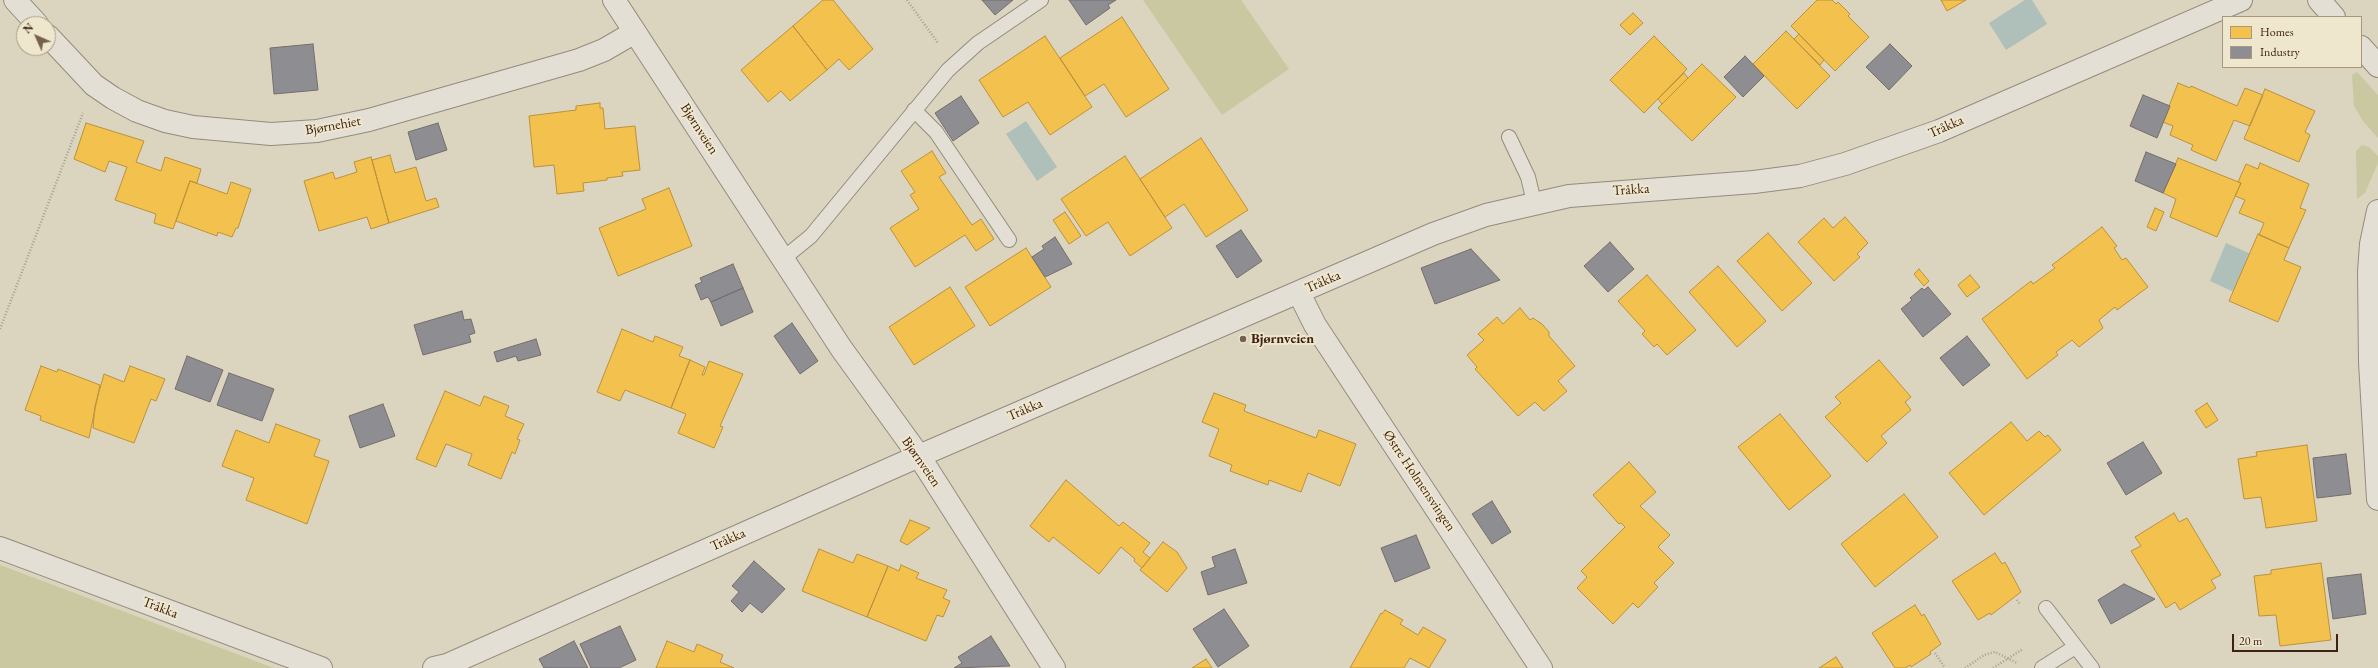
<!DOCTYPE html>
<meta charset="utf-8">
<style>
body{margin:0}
#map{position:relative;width:2378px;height:668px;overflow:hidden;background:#dbd4be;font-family:"EB Garamond",serif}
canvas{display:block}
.legend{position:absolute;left:2222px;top:16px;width:140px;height:52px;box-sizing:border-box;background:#efe7cd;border:1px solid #a89882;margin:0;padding:5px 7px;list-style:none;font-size:12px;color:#3e2112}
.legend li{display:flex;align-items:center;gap:8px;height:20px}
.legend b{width:20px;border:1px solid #a89882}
.north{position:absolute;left:16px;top:16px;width:40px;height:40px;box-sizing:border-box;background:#efe7cd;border:1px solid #a89882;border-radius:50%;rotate:315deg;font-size:11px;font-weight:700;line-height:16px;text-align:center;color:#3e2112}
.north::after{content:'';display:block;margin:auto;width:14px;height:18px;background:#75604e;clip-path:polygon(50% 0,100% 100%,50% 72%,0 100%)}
.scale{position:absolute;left:2232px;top:634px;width:106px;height:18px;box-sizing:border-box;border:2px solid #3e2112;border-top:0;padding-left:5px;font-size:12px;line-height:14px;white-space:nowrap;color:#3e2112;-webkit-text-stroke:3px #efe7cd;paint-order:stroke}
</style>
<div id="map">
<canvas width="2378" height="668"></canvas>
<ul class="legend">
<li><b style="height:11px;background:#f2c14e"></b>Homes</li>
<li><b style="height:11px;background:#8d8d92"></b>Industry</li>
</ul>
<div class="north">N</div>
<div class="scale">20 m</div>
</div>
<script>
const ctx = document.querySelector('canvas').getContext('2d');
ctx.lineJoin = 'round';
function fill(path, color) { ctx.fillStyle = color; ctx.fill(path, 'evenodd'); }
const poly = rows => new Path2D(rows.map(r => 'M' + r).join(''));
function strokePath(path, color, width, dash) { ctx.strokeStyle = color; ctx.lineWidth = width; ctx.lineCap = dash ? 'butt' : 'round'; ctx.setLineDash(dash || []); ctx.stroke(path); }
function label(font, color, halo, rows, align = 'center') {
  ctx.font = font + ' "EB Garamond",serif'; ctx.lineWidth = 4; ctx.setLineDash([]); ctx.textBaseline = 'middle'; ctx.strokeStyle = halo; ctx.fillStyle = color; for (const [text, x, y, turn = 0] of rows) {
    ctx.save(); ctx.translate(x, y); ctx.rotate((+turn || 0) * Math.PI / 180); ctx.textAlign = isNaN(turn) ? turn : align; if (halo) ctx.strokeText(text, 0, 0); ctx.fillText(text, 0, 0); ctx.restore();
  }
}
fill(poly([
 [1143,0,1241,0,1289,69,1222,115],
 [2357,72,2378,95,2378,138,2363,121,2354,106,2352,75],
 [2362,145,2369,147,2378,156,2378,163,2365,193,2357,199,2356,151],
 [0,565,274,668,0,668]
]), '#cac8a0');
fill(poly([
 [2025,0,2032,0,2047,24,2006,50,1989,23],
 [1026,121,1057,167,1037,181,1006,134],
 [2226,243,2251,254,2234,292,2210,281]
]), '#aec0b9');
const homes = poly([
 [823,0,833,0,873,49,849,70,839,59,827,70,793,26,823,0],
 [1817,0,1832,0,1836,4,1838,2,1850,14,1848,16,1869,37,1835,71,1791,26,1817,0],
 [1941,0,1966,0,1947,11,1941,0],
 [1633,13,1643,23,1630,35,1620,25,1633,13],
 [1122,17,1169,89,1126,117,1104,84,1085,96,1060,58,1122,17],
 [793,26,827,70,790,101,781,91,768,102,741,70,793,26],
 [1786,31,1830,76,1797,109,1753,64,1786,31],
 [1799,34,1824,60,1820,65,1794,39,1799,34],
 [1045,36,1092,107,1050,135,1028,102,1003,117,979,80,1045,36],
 [1654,36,1687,69,1644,113,1610,80,1654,36],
 [1702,64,1736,97,1692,141,1658,108,1702,64],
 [1684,73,1688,78,1662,104,1658,99,1684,73],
 [2178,83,2190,88,2191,86,2237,106,2245,88,2263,95,2250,126,2234,120,2216,161,2191,150,2193,145,2170,135,2173,126,2163,122,2178,83],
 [2265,89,2315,111,2305,132,2310,135,2299,162,2244,139,2265,89],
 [600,103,600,108,603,108,605,129,635,126,640,170,622,172,623,176,607,178,607,180,583,183,584,191,557,194,554,165,534,167,529,116,576,110,576,106,600,103],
 [86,123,144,141,136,162,161,171,165,157,201,169,197,183,190,181,173,229,154,223,156,214,115,200,127,167,109,161,105,172,74,159,86,123],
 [1201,138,1248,210,1206,237,1184,204,1165,217,1140,179,1201,138],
 [932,151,946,173,939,177,972,225,981,219,994,239,976,251,965,235,915,267,890,228,919,209,910,195,915,192,901,171,932,151],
 [390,155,395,173,416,167,426,201,436,198,439,207,389,223,372,160,390,155],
 [1125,156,1172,228,1130,256,1108,222,1086,236,1061,199,1125,156],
 [371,157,389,223,371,229,367,217,319,231,304,181,333,172,335,179,357,172,354,162,371,157],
 [2178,158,2241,183,2217,237,2170,217,2176,199,2163,193,2178,158],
 [2260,163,2309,184,2300,208,2306,210,2289,248,2259,235,2264,223,2239,213,2245,200,2235,196,2241,183,2238,182,2246,164,2258,169,2260,163],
 [190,181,227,194,231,182,251,189,238,228,236,228,232,237,218,232,217,236,176,221,190,181],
 [669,188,692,246,618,276,599,228,646,209,642,199,669,188],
 [2155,208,2164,212,2156,231,2147,227,2155,208],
 [1065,212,1081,236,1069,244,1053,220,1065,212],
 [1845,217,1868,243,1857,254,1860,257,1834,281,1798,242,1824,218,1833,228,1845,217],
 [2102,227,2117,246,2114,248,2122,260,2126,258,2148,287,2117,310,2115,307,2099,320,2103,328,2079,347,2072,340,2056,352,2058,355,2027,379,1982,319,2031,281,2033,284,2055,268,2052,265,2102,227],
 [1768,233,1812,283,1782,311,1737,261,1768,233],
 [2258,234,2289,248,2284,260,2301,267,2278,322,2229,301,2258,234],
 [1026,248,1051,287,990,326,965,287,1026,248],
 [1718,266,1766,321,1737,347,1689,292,1718,266],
 [1919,269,1929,281,1924,286,1914,274,1919,269],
 [1647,275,1696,330,1667,355,1657,344,1654,347,1642,334,1645,331,1618,301,1647,275],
 [1970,275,1980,287,1967,297,1958,285,1970,275],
 [950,287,975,326,914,365,889,327,950,287],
 [1520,308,1530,320,1533,318,1542,324,1549,332,1549,336,1575,366,1558,381,1567,391,1544,411,1535,402,1518,416,1475,369,1477,367,1467,355,1484,340,1478,334,1497,317,1503,324,1520,308],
 [622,329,653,342,655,336,683,347,679,356,690,360,671,408,625,390,620,401,597,392,622,329],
 [690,360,705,367,702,375,704,375,709,361,743,374,720,426,723,427,714,448,678,433,686,414,671,408,690,360],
 [1879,360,1911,397,1905,402,1911,410,1881,436,1887,443,1867,462,1825,417,1841,403,1835,397,1879,360],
 [41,366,57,372,58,369,100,385,89,438,40,420,41,416,25,410,41,366],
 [130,366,165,379,156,401,151,399,134,443,93,428,95,406,104,374,124,382,130,366],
 [445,391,480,406,484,396,509,406,505,416,524,424,517,439,520,440,515,454,512,452,501,479,468,465,472,454,446,444,436,467,416,459,445,391],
 [1214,393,1246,405,1244,411,1316,438,1319,430,1356,444,1340,486,1308,473,1301,492,1269,480,1268,485,1230,471,1232,465,1209,456,1219,429,1202,422,1214,393],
 [2207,403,2218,420,2206,428,2195,411,2207,403],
 [1780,414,1831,476,1789,510,1738,447,1780,414],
 [2011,422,2027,441,2039,431,2045,437,2048,435,2061,450,1984,515,1949,473,2011,422],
 [276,424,320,440,314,456,329,461,307,524,246,500,254,478,222,466,236,430,269,443,276,424],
 [2307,445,2317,521,2266,528,2261,497,2244,499,2238,459,2257,456,2256,452,2307,445],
 [1629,462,1656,492,1640,506,1670,535,1658,547,1674,563,1654,583,1658,587,1638,608,1633,603,1613,624,1577,588,1587,577,1581,571,1625,527,1621,523,1619,524,1593,495,1629,462],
 [1066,480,1119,526,1123,522,1150,543,1143,552,1150,558,1142,568,1134,561,1135,559,1121,547,1099,574,1053,537,1049,542,1030,526,1066,480],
 [1904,494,1938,537,1875,587,1841,544,1904,494],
 [2174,513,2179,522,2187,518,2221,575,2211,580,2216,588,2180,610,2175,602,2166,608,2131,551,2141,546,2135,537,2174,513],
 [910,520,930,528,907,545,900,541,910,520],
 [1163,542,1177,552,1187,568,1167,592,1140,570,1163,542],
 [819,549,853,563,857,554,888,566,867,617,802,591,819,549],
 [1995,553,2002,564,2005,562,2021,592,1991,615,1990,613,1978,620,1952,581,1995,553],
 [2321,563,2331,640,2280,646,2276,615,2259,616,2254,576,2271,574,2271,570,2321,563],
 [901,565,919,573,916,578,947,590,943,598,950,601,943,617,937,615,926,641,867,617,888,566,899,571,901,565],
 [1915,605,1922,616,1924,614,1941,644,1930,652,1931,654,1911,667,1910,665,1905,668,1895,668,1872,633,1915,605],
 [1385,610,1403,620,1400,624,1418,635,1423,627,1446,640,1429,668,1410,658,1404,668,1350,668,1381,613,1382,614,1385,610],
 [667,641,694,652,697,644,723,655,720,662,734,668,656,668,667,641],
 [1836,657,1843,668,1819,668,1836,657],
 [1206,659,1212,668,1192,668,1206,659]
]);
fill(homes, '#f2c14e');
strokePath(homes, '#bc913c', 1);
const industry = poly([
 [982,0,1013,0,995,15,982,0],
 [1069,0,1116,0,1108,5,1110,8,1086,25,1069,0],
 [313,44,318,90,274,94,270,48,313,44],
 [1890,44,1912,66,1889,90,1866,67,1890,44],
 [1745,56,1764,76,1743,97,1724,77,1745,56],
 [2143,95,2170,106,2157,138,2130,126,2143,95],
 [961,96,979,123,953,141,935,113,961,96],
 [438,123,447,150,416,160,408,132,438,123],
 [2146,152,2176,164,2163,193,2135,181,2146,152],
 [1241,230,1262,261,1237,278,1216,246,1241,230],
 [1055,237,1072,264,1045,277,1032,257,1044,249,1042,246,1055,237],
 [1610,242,1634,269,1608,292,1584,266,1610,242],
 [1471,249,1500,280,1435,304,1421,268,1471,249],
 [733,264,743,288,711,302,708,297,701,300,695,285,702,282,700,278,733,264],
 [1928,287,1951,314,1923,337,1901,309,1912,300,1910,298,1922,288,1924,290,1928,287],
 [743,288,753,312,721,326,711,302,743,288],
 [462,311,464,320,471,319,475,333,469,335,471,342,423,355,414,325,462,311],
 [792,323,818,361,800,374,774,336,792,323],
 [1967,336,1990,365,1963,386,1940,358,1967,336],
 [536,339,541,355,518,361,516,356,497,362,494,352,536,339],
 [187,356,223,370,210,402,175,389,187,356],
 [229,373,274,389,262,421,217,405,229,373],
 [383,404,395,436,360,448,349,416,383,404],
 [2143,442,2162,473,2126,495,2107,463,2143,442],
 [2346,454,2351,494,2317,498,2313,458,2346,454],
 [1492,501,1511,532,1492,544,1472,514,1492,501],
 [1416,535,1430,568,1395,582,1381,548,1416,535],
 [1235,549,1247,583,1208,595,1201,572,1215,567,1212,557,1235,549],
 [754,561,785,589,762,613,750,603,742,612,731,601,739,592,732,586,754,561],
 [2361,574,2366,614,2333,619,2327,578,2361,574],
 [2124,584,2155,599,2111,624,2098,600,2124,584],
 [1224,609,1249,646,1218,667,1193,629,1224,609],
 [620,626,636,660,619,668,591,668,580,644,620,626],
 [991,636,1010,666,954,668,962,663,958,657,991,636],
 [574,641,588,668,544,668,539,659,574,641]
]);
fill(industry, '#8d8d92');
strokePath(industry, '#756d6c', 1);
const service = poly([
 [914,110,936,132,1009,240],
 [1509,137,1528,177,1534,202],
 [784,258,811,236,948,70,978,43,1041,0],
 [2046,608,2092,668],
 [2042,668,2075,647]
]);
const minor = poly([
 [15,0,37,24],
 [614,0,841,348,919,456,1054,668],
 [48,36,94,85,113,98,137,111,165,121,193,127,271,134,317,131,369,120,579,60,604,50,635,32],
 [2378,211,2371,244,2369,272,2370,362,2378,499],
 [1299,293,1315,325,1541,668]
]);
const tertiary = poly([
 [2319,0,2334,17],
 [2361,47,2378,66],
 [0,548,321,668],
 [434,668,447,665,919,456,1433,234,1486,215,1569,196,1754,182,1800,176,1845,164,1939,131,2241,0]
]);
strokePath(service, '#948b7e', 16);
strokePath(minor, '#948b7e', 24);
strokePath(tertiary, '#948b7e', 24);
strokePath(poly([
 [907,0,938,43],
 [0,329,83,113],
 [2017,600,2020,604],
 [1935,653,1945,668],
 [1965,668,1984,655,1995,652,2017,663],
 [1993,668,2023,649]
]), '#a59f95', 2.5, [1, 2]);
strokePath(service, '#e3dfd4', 14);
strokePath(minor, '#e3dfd4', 22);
strokePath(tertiary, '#e3dfd4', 22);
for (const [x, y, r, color] of [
 [1243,339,4,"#75604e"]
]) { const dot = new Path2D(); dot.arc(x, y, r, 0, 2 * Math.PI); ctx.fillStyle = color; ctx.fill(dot); strokePath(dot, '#efe7cd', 1.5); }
label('14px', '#3e2112', '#efe7cd', [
 ["Bjørnehiet",333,126,-10],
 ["Tråkka",1946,127,-24],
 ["Bjørnveien",699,129,57],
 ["Tråkka",1631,190,-4],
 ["Tråkka",1323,282,-23],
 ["Tråkka",1025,410,-23],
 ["Bjørnveien",921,462,55],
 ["Østre Holmensvingen",1419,481,56],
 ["Tråkka",728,540,-24],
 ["Tråkka",160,608,21]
]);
label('bold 14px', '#3e2112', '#efe7cd', [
 ["Bjørnveien",1251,339]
], 'left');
</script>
